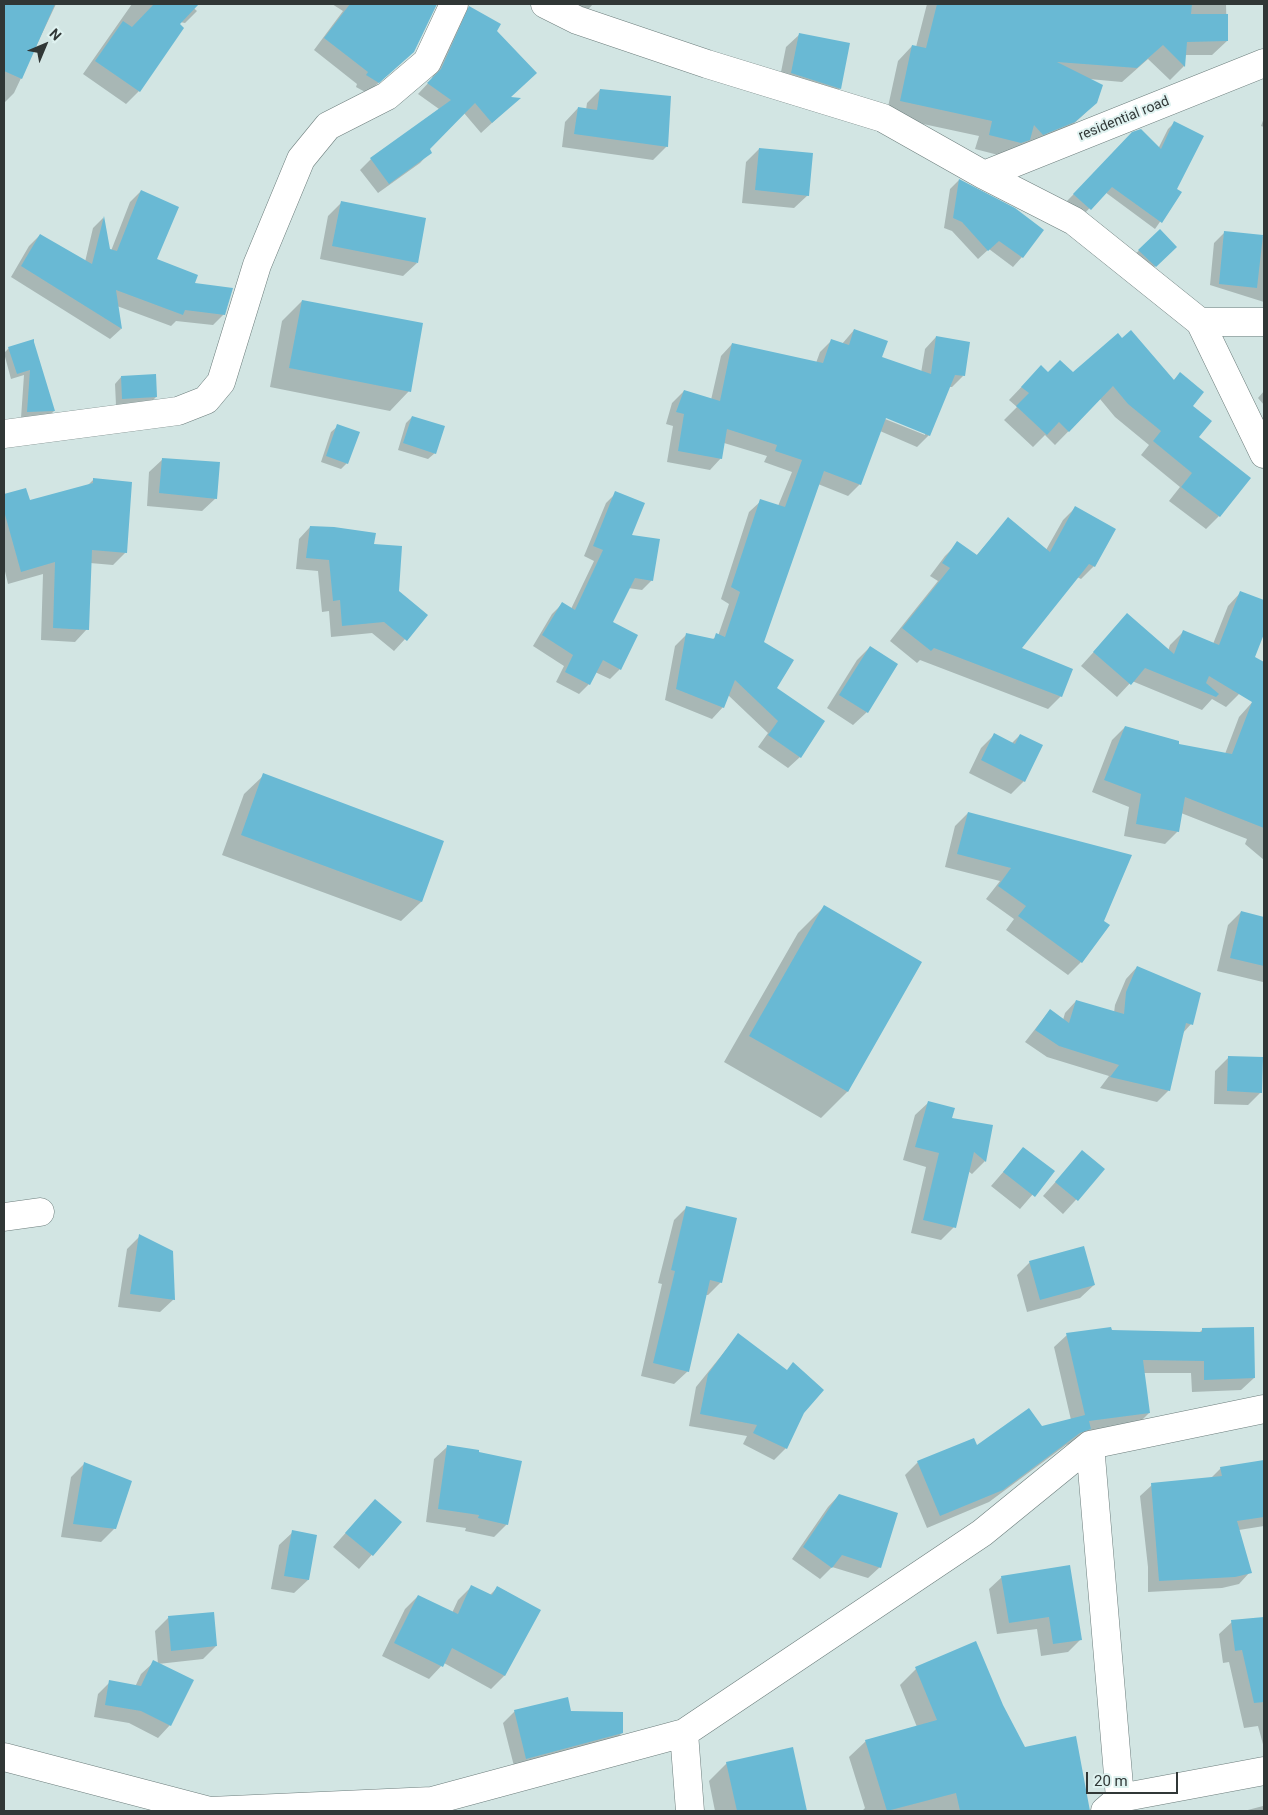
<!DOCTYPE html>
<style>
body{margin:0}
#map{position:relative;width:1268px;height:1815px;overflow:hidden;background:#d2e5e3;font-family:Roboto,sans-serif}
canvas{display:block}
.frame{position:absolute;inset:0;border:5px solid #303736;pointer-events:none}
.north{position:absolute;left:20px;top:20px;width:50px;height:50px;-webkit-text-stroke:4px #dff2f0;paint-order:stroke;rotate:45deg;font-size:14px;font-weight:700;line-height:20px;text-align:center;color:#303736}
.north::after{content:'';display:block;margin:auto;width:18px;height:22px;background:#303736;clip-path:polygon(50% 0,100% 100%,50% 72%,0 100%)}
.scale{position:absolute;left:1086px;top:1772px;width:92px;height:22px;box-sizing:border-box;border:2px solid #303736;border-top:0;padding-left:6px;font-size:15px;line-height:18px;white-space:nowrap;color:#303736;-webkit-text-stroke:4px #dff2f0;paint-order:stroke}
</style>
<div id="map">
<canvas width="1268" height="1815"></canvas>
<div class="frame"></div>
<div class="north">N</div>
<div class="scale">20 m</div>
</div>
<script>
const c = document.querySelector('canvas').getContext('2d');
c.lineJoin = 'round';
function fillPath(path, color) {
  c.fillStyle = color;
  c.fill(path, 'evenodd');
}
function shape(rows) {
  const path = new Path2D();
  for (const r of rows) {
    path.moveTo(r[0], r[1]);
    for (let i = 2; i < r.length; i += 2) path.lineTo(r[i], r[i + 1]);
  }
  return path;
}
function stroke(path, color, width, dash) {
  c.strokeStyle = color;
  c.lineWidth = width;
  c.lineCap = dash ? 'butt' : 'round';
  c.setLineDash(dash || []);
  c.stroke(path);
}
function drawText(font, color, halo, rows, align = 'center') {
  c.font = font + ' Roboto,sans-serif';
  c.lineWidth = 4;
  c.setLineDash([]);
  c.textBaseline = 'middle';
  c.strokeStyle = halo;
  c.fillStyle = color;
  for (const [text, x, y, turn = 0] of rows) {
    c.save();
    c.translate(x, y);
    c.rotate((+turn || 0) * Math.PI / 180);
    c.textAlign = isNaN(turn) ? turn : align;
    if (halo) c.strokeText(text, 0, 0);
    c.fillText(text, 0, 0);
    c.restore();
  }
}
fillPath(shape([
 [18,4,56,4,14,93,4,103,4,17,12,21],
 [130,4,189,4,197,11,185,23,180,22,178,24,182,28,139,91,126,104,83,74,132,4],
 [332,4,434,4,435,5,413,52,367,93,356,87,357,84,314,50,343,11],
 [549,4,593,4,578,21],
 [927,4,958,4,954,37,970,4,1226,4,1227,41,1212,55,1185,55,1184,66,1170,80,1148,59,1122,82,1089,79,1096,102,1081,117,1060,136,1028,148,1024,144,1014,154,1006,157,975,149,979,136,886,116,898,61,912,46,916,47],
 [469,7,495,31,509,98,518,99,481,133,464,113,428,149,430,152,420,163,378,193,360,170,371,159,439,109,418,94,431,80,459,18],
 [800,34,840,88,827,101,778,87,786,47],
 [600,90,667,146,653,160,562,147,565,122,578,108,586,110,587,103],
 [1264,118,1264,127,1261,126],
 [1174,123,1175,189,1180,193,1155,229,1105,192,1083,215,1067,201,1133,134,1158,149,1168,129],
 [759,149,808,195,794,208,742,203,746,162],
 [959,180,1014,209,1022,257,1013,267,989,249,978,259,952,231,944,228,950,189],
 [141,191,156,259,193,284,224,314,213,325,176,321,171,326,117,306,121,329,110,339,11,277,29,246,40,235,85,262,93,228,103,218,109,250,111,251,130,202],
 [342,202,417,263,403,276,320,259,328,216],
 [1160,231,1175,247,1149,272,1132,257],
 [1225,232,1264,237,1264,302,1210,285,1214,243],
 [302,301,409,391,390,411,270,387,282,321],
 [854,330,881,358,921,373,925,349,936,337,963,376,952,387,949,387,929,435,917,447,880,431,860,484,848,496,818,484,762,642,775,688,800,757,788,768,758,747,768,733,728,695,723,707,712,719,665,700,675,646,687,634,711,640,718,636,729,604,721,599,749,512,761,501,778,506,792,472,764,462,767,456,724,443,721,458,710,470,667,462,673,426,666,424,672,403,684,391,711,400,721,356,732,344,816,363,820,352,832,340,842,344],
 [881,414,925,433,925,435,880,417],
 [33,343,54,411,48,417,21,418,24,375,11,379,4,353,9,348],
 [1073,373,1173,381,1180,374,1191,406,1197,438,1219,516,1206,529,1169,501,1180,487,1141,455,1149,445,1115,417,1100,399,1055,445,1045,435,1033,447,1004,420,1017,407,1009,400,1028,380,1048,374],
 [121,377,156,397,150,403,116,405,115,384],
 [1264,391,1264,405,1258,398],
 [412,417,435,453,428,459,398,450,406,423],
 [338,426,347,463,341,469,321,462,331,432],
 [163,459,216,498,202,511,147,506,149,472],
 [94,479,126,552,113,565,90,563,87,629,75,642,41,640,43,574,8,584,4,567,4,495,25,489,29,502,87,486],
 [616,493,630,536,652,580,642,590,628,588,611,623,620,669,610,679,595,672,589,684,579,694,556,682,564,666,533,646,552,614,562,604,571,609,594,561,584,556,606,503],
 [1076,507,1094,566,1081,579,1077,577,1020,649,1061,696,1048,709,920,660,917,663,890,641,938,581,930,576,945,556,958,543,976,556,1008,519,1046,550,1063,520],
 [310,527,373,545,398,591,427,615,394,651,372,633,331,637,329,611,322,612,318,571,296,569,299,539],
 [1241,592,1264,601,1264,631,1239,694,1226,707,1212,699,1202,710,1132,681,1117,697,1081,666,1127,615,1168,651,1170,645,1184,631,1213,644,1228,606],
 [870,647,896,664,867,712,853,725,827,708,857,660],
 [1264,689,1264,860,1245,844,1247,839,1181,813,1178,831,1165,844,1124,836,1129,807,1092,792,1112,740,1125,727,1177,745,1225,754,1239,717],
 [994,735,1012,743,1020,735,1024,781,1011,794,969,773,981,748],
 [264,775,443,842,421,902,401,921,222,855,244,794],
 [968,813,1130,856,1081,962,1068,975,1006,930,1014,919,986,899,1000,881,945,867,955,826],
 [824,907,920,963,847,1092,821,1118,724,1062,798,933],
 [1241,912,1264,918,1263,982,1217,971,1228,925],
 [1137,967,1191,1024,1182,1034,1169,1090,1157,1102,1100,1088,1109,1076,1047,1057,1025,1042,1050,1010,1063,1020,1065,1013,1076,1001,1114,1013,1115,1005,1126,979],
 [1229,1057,1261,1092,1248,1105,1214,1104,1215,1071],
 [929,1102,951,1119,991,1126,985,1161,972,1174,968,1171,954,1227,941,1240,911,1233,926,1167,903,1160,915,1115],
 [1024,1148,1053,1171,1020,1209,991,1186],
 [1082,1152,1103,1170,1063,1214,1043,1196],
 [687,1207,721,1282,708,1295,705,1295,688,1371,674,1384,641,1376,662,1284,658,1283,674,1220],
 [140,1236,174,1299,160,1312,118,1307,127,1249],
 [1030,1262,1094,1285,1080,1298,1027,1312,1017,1275],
 [1203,1329,1254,1378,1241,1390,1192,1392,1191,1373,1144,1373,1149,1413,1136,1426,1087,1431,1077,1441,1066,1445,989,1502,927,1528,905,1475,918,1462,1071,1420,1054,1347,1067,1335,1111,1331,1199,1333],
 [738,1335,803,1412,786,1448,774,1460,743,1444,747,1436,689,1426,696,1387],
 [448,1446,507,1524,494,1537,465,1531,466,1528,426,1522,434,1459],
 [1264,1461,1264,1526,1239,1530,1250,1572,1239,1584,1222,1588,1148,1592,1148,1567,1140,1496,1152,1485,1210,1479,1221,1468],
 [84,1464,115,1528,101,1542,61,1537,71,1477],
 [839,1495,880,1567,868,1578,832,1567,820,1579,792,1559,828,1507],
 [375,1500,401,1522,359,1569,333,1547],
 [293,1532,308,1580,294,1593,271,1589,279,1545],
 [1002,1577,1081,1639,1068,1652,1041,1656,1037,1629,997,1634,989,1589],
 [471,1587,490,1595,498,1587,539,1610,504,1676,491,1689,444,1663,429,1679,382,1656,405,1609,418,1596,452,1613,458,1600],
 [213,1613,216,1646,203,1659,158,1664,155,1631,168,1618],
 [1264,1618,1264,1748,1258,1726,1244,1728,1229,1662,1223,1663,1219,1634,1232,1622],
 [154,1662,170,1725,158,1738,129,1723,94,1717,98,1694,110,1682,135,1687,141,1674],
 [916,1669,1002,1705,1024,1749,1075,1738,1088,1811,862,1811,865,1808,849,1757,866,1741,917,1727,900,1685],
 [515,1711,570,1712,622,1733,610,1744,515,1770,503,1723],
 [792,1749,806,1811,715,1811,709,1781,727,1763],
 [1263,1806,1264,1811,1244,1811]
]), '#0003');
fillPath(shape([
 [4,4,55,4,22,79,4,71],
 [154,4,199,4,180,24,184,28,140,92,95,61,123,21,132,27],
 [350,4,437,4,414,52,379,83,366,75,368,72,324,38],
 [937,4,1192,4,1191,14,1228,14,1228,41,1187,42,1185,67,1163,45,1137,68,1057,62,1103,85,1097,103,1075,122,1043,135,1034,125,1030,140,1021,143,989,135,992,121,900,101,912,45,926,48],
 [469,6,501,24,497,31,537,73,511,97,521,98,492,123,475,103,430,149,432,153,389,184,370,158,451,100,427,83,441,69],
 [799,33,850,43,841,89,791,73],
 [600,89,671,96,668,147,574,134,578,107,597,110],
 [1174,121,1204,136,1177,189,1182,192,1162,223,1112,187,1091,210,1073,194,1132,132,1141,129,1161,149],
 [759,148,813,153,809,196,755,190],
 [959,179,1015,208,1044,230,1023,258,999,241,988,251,962,222,953,218],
 [141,190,179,207,157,259,198,275,195,283,233,288,225,315,185,310,183,315,116,290,122,329,21,266,40,234,92,264,104,216,110,249,117,251],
 [341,201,426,218,418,263,332,246],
 [1160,229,1177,247,1156,267,1138,250],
 [1224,231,1263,235,1257,288,1219,284],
 [302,300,423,323,411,392,289,368],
 [854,329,888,341,882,357,931,374,936,336,970,342,965,376,955,375,930,436,886,418,861,485,824,471,764,642,794,660,777,688,825,721,801,758,768,735,778,721,735,680,724,708,676,689,686,633,714,639,716,633,725,637,740,592,731,587,760,499,785,507,802,460,775,451,777,445,727,429,722,459,678,451,684,414,676,412,684,390,720,401,732,343,823,363,831,339,849,345],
 [1131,330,1174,380,1180,372,1204,392,1193,406,1212,421,1199,437,1251,478,1220,517,1181,487,1192,473,1153,441,1161,431,1128,404,1113,386,1069,432,1059,422,1047,435,1016,406,1029,393,1021,387,1041,365,1048,372,1060,360,1073,372,1118,333,1122,338],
 [34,339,34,342,55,411,27,412,30,370,17,374,8,347],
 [156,374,157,397,122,399,121,376],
 [412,416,445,426,436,454,403,443],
 [337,424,360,432,348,464,326,456],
 [162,458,220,462,217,499,159,493],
 [93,478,132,482,127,553,92,550,89,630,53,628,55,562,21,572,4,511,4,494,26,488,30,500,93,483],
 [615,491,645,503,632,535,660,539,653,581,635,578,613,622,638,635,621,670,603,660,590,685,565,672,573,655,542,635,562,602,575,610,603,550,593,546],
 [1075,506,1116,529,1095,567,1089,564,1022,648,1073,669,1062,697,934,648,931,651,902,628,950,568,942,563,957,541,977,555,1008,517,1050,552],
 [310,526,334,527,376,533,374,544,402,546,399,591,428,615,407,641,384,622,342,626,340,600,333,601,329,560,306,558],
 [1240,591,1264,600,1264,634,1255,657,1264,662,1264,828,1185,797,1179,832,1136,824,1141,794,1104,780,1125,726,1179,741,1179,744,1232,754,1252,702,1209,676,1206,683,1219,694,1216,697,1145,668,1131,685,1093,652,1127,613,1174,654,1183,630,1219,645],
 [870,646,898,664,868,713,839,695],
 [994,733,1015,744,1020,734,1043,745,1025,782,981,760],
 [263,773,444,841,422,902,241,835],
 [968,812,1132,855,1104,921,1110,925,1082,963,1018,916,1026,906,998,886,1011,868,957,854],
 [824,905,922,962,848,1092,749,1036],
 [1241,911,1264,917,1264,966,1230,958],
 [1137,966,1201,993,1193,1025,1186,1023,1170,1091,1110,1077,1119,1065,1059,1046,1035,1030,1050,1009,1069,1023,1076,1000,1124,1014,1126,992],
 [1228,1056,1263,1057,1262,1093,1227,1091],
 [928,1101,955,1108,952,1118,993,1125,986,1162,974,1152,956,1228,923,1220,939,1153,915,1147],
 [1023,1147,1055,1171,1035,1197,1003,1172],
 [1082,1150,1105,1169,1078,1201,1055,1182],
 [686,1206,737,1218,722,1283,710,1280,689,1372,653,1363,675,1271,671,1270],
 [139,1234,173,1251,175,1300,130,1294],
 [1084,1246,1095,1285,1040,1300,1029,1261],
 [1111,1327,1112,1330,1202,1332,1202,1328,1254,1327,1255,1378,1204,1380,1204,1361,1143,1360,1150,1413,1089,1421,1091,1429,1080,1433,1003,1490,940,1516,917,1461,974,1438,977,1445,1029,1408,1042,1426,1085,1415,1066,1333],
 [738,1333,787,1370,793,1362,824,1390,804,1413,787,1449,753,1433,757,1425,700,1414,708,1374],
 [447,1445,479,1450,479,1452,522,1461,508,1525,478,1518,479,1515,438,1509],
 [1264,1460,1264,1517,1237,1521,1252,1573,1235,1577,1159,1581,1151,1483,1222,1476,1220,1467],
 [84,1462,132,1481,116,1529,73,1524],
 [839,1494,898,1513,881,1568,842,1555,832,1568,803,1547],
 [375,1499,402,1522,373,1556,345,1533],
 [292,1530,317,1535,309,1580,284,1576],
 [1070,1565,1082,1640,1053,1644,1049,1617,1009,1623,1001,1576],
 [471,1585,492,1595,497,1586,541,1610,505,1676,452,1648,443,1667,394,1643,418,1595,458,1614],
 [214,1612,217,1646,171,1651,168,1616],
 [1264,1617,1264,1702,1254,1703,1242,1650,1235,1651,1231,1620],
 [976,1641,1003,1705,1025,1747,1076,1736,1090,1811,960,1811,956,1793,887,1811,865,1740,937,1720,915,1667],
 [153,1660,194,1680,171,1726,141,1711,105,1705,109,1680,141,1686],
 [568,1697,571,1711,623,1712,623,1733,526,1759,514,1710],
 [793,1747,807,1811,737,1811,726,1762]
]), '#69b9d4');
const minor = shape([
 [545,4,577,20,707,64,883,118,984,175,1074,221,1200,322,1264,454],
 [984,175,1264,63],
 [1200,322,1264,322],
 [4,434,178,411,206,400,221,382,257,265,301,159,328,126,387,96,427,62,454,4],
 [4,1217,40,1212],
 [1090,1445,1120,1798],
 [684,1733,690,1811],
 [4,1757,210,1811,432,1801,684,1733,982,1533,1090,1445,1264,1409],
 [1105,1811,1120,1798,1264,1771]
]);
stroke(minor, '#6c7d7c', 29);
stroke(minor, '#fff', 28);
drawText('14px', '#303736', '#dff2f0', [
 ["residential road",1124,119,-22]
]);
</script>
